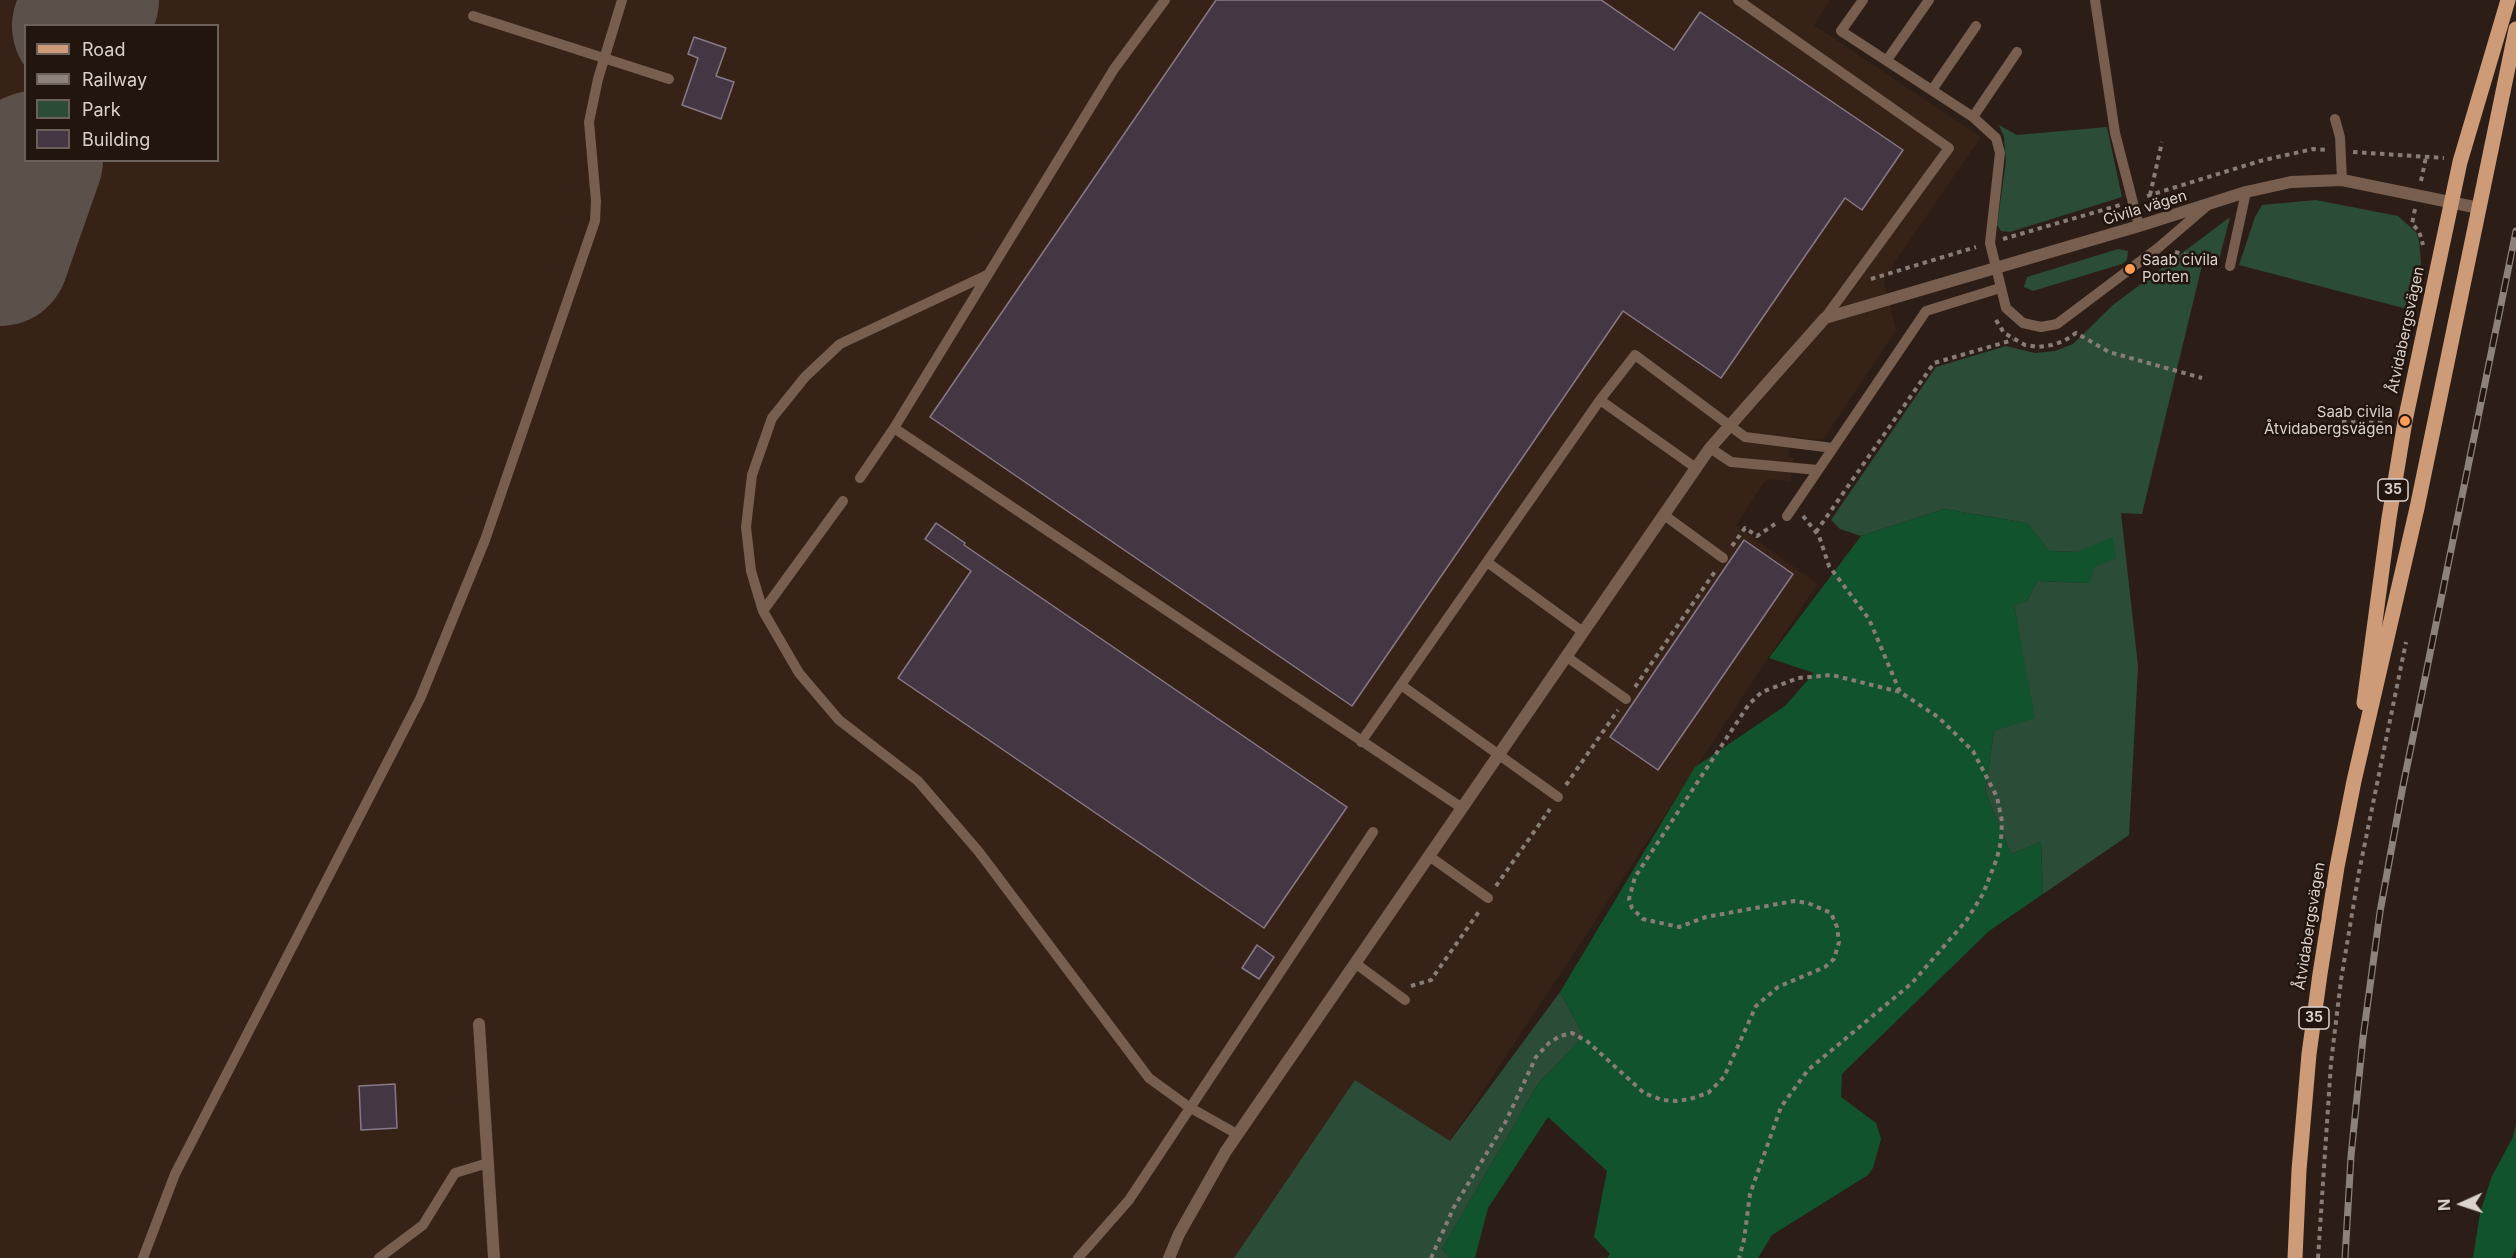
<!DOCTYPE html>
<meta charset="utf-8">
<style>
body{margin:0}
#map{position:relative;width:2516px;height:1258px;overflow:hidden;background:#2c1e17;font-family:Inter,sans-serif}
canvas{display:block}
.legend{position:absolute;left:24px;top:24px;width:195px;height:138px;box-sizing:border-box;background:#22150e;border:2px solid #6c615a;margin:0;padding:8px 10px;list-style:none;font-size:18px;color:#dcd2cd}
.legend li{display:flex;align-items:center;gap:12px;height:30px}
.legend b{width:30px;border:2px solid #6c615a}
.north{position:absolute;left:2432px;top:1174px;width:60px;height:60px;-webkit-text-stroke:4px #22150e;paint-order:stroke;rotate:267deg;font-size:16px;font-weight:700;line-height:24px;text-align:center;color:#dcd2cd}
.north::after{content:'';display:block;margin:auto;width:21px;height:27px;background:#dcd2cd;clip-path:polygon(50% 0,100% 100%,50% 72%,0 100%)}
</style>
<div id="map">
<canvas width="2516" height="1258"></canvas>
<ul class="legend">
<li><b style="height:8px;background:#cd9b78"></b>Road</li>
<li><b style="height:8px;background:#8d817c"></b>Railway</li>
<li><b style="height:16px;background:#2b4c36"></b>Park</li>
<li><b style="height:16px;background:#443743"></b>Building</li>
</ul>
<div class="north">N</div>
</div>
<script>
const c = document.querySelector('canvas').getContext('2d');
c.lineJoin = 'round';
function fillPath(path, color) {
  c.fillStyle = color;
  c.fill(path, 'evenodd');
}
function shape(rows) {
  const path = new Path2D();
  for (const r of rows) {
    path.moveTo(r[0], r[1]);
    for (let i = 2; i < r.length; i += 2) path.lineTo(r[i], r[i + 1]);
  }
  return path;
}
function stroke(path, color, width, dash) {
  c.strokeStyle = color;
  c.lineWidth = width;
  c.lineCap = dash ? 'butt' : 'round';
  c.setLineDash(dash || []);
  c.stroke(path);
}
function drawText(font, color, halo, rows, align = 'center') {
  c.font = font + ' Inter,sans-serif';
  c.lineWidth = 5;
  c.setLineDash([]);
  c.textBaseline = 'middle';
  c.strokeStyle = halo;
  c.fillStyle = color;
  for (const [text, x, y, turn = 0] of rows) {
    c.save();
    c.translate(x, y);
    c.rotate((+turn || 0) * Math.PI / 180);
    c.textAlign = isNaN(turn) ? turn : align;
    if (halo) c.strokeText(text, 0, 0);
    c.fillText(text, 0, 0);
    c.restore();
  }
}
fillPath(shape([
 [0,0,1830,0,1814,25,1981,137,1885,276,1884,282,1896,330,1823,440,1792,436,1788,457,1794,458,1790,482,1771,479,1764,482,1736,525,1817,584,1450,1141,1355,1081,1234,1258,0,1258],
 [26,26,218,26,218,160,26,160]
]), '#362217');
fillPath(shape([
 [1999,125,2017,135,2107,127,2122,197,2010,232,2001,231,1997,225,2006,161,2004,137],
 [2316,200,2398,216,2416,232,2419,241,2421,262,2419,278,2407,309,2239,265,2255,217,2262,205],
 [2230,217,2219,260,2204,257,2142,514,2121,513,2138,666,2129,835,2043,894,2041,842,2011,854,1985,791,1994,731,2023,658,2014,604,2027,601,2037,581,2090,583,2076,552,2049,551,2027,523,1944,509,1861,536,1840,529,1831,520,1936,367,2006,346,2035,353,2055,351,2073,344,2113,305],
 [2118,249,2128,251,2127,260,2122,264,2033,291,2024,287,2027,277],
 [1560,992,1584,1036,1538,1084,1442,1249,1450,1258,1234,1258,1355,1080,1450,1141]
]), '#2b4c36');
fillPath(shape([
 [1944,509,2027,523,2049,551,2076,552,2113,537,2116,558,2094,567,2090,583,2037,581,2027,601,2014,605,2035,718,1994,731,1985,791,2011,854,2041,842,2043,894,1989,931,1842,1074,1841,1097,1876,1123,1881,1139,1873,1168,1868,1175,1772,1235,1758,1258,1607,1258,1610,1254,1594,1237,1607,1171,1548,1117,1488,1208,1475,1258,1450,1258,1442,1249,1538,1084,1584,1036,1560,992,1695,767,1785,706,1814,673,1769,658,1861,536],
 [2516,1123,2516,1248,2512,1258,2473,1258,2480,1213,2492,1176,2513,1137]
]), '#11532d');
stroke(shape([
 [81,26,90,0],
 [0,257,34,160]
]), '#5c504a', 138);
const building = shape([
 [1216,0,1601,0,1674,50,1700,12,1903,150,1862,210,1845,198,1721,378,1623,311,1352,706,930,417,1216,0],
 [694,37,726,48,716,76,734,82,721,119,682,105,698,58,688,54,694,37],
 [936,523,965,543,964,545,1347,807,1264,928,898,678,971,571,925,539,936,523],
 [1744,540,1793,574,1658,770,1610,737,1744,540],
 [1257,945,1274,957,1259,979,1242,968,1257,945],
 [395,1084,397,1128,361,1130,359,1086,395,1084]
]);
fillPath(building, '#443743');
stroke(building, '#887986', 1.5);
stroke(shape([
 [2353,152,2444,158],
 [2421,181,2426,157],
 [2150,195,2162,142],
 [2147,196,2260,161,2313,149,2328,150],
 [2415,209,2412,224,2419,231,2423,245],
 [2003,239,2120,205],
 [2175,252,2218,263],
 [1871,279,1976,247],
 [1996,320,2004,333,2025,345,2038,347,2052,345,2064,341,2076,333,2109,352,2202,378],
 [2401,341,2408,316],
 [2342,422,2384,423],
 [1803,516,1819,536,1829,566,1869,619,1900,692],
 [1816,532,1934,363,2013,340],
 [1732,546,1745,528,1757,536,1775,524],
 [1635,687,1716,570],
 [1566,785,1618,710],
 [1496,886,1550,809],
 [1411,986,1431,980,1480,910],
 [1431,1258,1454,1207,1505,1123,1536,1057,1549,1043,1560,1036,1572,1033,1588,1042,1644,1093,1662,1100,1677,1101,1690,1099,1708,1093,1724,1077,1756,1006,1778,987,1825,967,1834,959,1839,942,1837,927,1831,913,1808,903,1794,901,1706,917,1679,927,1643,919,1632,908,1629,899,1635,877,1749,704,1762,692,1798,678,1832,675,1900,692,1938,717,1973,751,1997,797,2002,821,2001,841,1997,858,1983,894,1966,921,1912,983,1808,1070,1781,1107,1750,1194,1744,1240,1739,1258],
 [2318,1258,2331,1063,2341,980,2359,872,2406,642]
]), '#887c77', 4, [4.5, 4.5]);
stroke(shape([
 [1165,0,1114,69,894,428,1462,808],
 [1738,0,1949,148,1825,318],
 [1863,0,1841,31,1973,117,1996,138,2000,153,1990,243,2006,308,2023,323,2041,327,2057,324,2158,248,2208,205],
 [2095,0,2115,133,2139,226],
 [473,16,669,79],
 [1887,60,1929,0],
 [1932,90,1976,26],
 [1973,117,2017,52],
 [2335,119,2340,137,2342,180],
 [2230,266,2246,192],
 [987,275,840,344,805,377,772,418,752,475,746,527,751,571,763,611,799,673,839,720,918,781,979,852,1149,1078,1189,1107,1237,1134],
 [1600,400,1635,355,1745,437,1833,448],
 [1710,448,1731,462,1818,470],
 [860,478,894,428],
 [1664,515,1723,558],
 [1787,516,1926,311,2000,288],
 [1487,562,1583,632],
 [763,611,843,501],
 [1567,657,1626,699],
 [1401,685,1558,797],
 [1361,742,1600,400,1696,468],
 [1429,856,1488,898],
 [1355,963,1405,1000],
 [143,1258,175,1174,420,699,485,540,595,221,596,201,589,122,598,79,622,0],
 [379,1258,423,1225,455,1173,488,1163],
 [1078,1258,1129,1200,1373,832]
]), '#775e4e', 10);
stroke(shape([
 [479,1024,494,1258],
 [1169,1258,1179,1234,1226,1151,1696,468,1710,448,1825,318,2139,226,2246,192,2291,182,2342,180,2479,208]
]), '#775e4e', 12);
stroke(shape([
 [2364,703,2389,518,2405,421,2460,162,2508,0],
 [2295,1258,2299,1170,2309,1054,2320,974,2337,867,2354,781,2417,508,2516,29]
]), '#cd9b78', 15);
const rail = shape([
 [2345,1258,2351,1156,2363,1038,2380,912,2402,791,2516,231]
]);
stroke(rail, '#8d817c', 7);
stroke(rail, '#22150e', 4.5, [14]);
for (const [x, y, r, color] of [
 [2130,269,6,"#fd9c56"],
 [2405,421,6,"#fd9c56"]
]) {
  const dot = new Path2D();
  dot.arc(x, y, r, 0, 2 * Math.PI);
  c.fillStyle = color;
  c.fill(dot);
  stroke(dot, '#22150e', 2);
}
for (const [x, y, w] of [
 [2393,490,30],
 [2314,1018,30]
]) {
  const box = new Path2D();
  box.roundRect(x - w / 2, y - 11, w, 22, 4.5);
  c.fillStyle = '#22150e';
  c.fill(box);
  stroke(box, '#dcd2cd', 1.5);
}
drawText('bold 14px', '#dcd2cd', null, [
 ["35",2393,490],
 ["35",2314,1018]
]);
drawText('15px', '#dcd2cd', '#22150e', [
 ["Civila vägen",2145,208,-17],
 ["Åtvidabergsvägen",2406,330,-78],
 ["Åtvidabergsvägen",2310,926,-81]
]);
drawText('15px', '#dcd2cd', '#22150e', [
 ["Saab civila",2142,260],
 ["Porten",2142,277],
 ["Saab civila",2393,412,"right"],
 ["Åtvidabergsvägen",2393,429,"right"]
], 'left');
</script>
